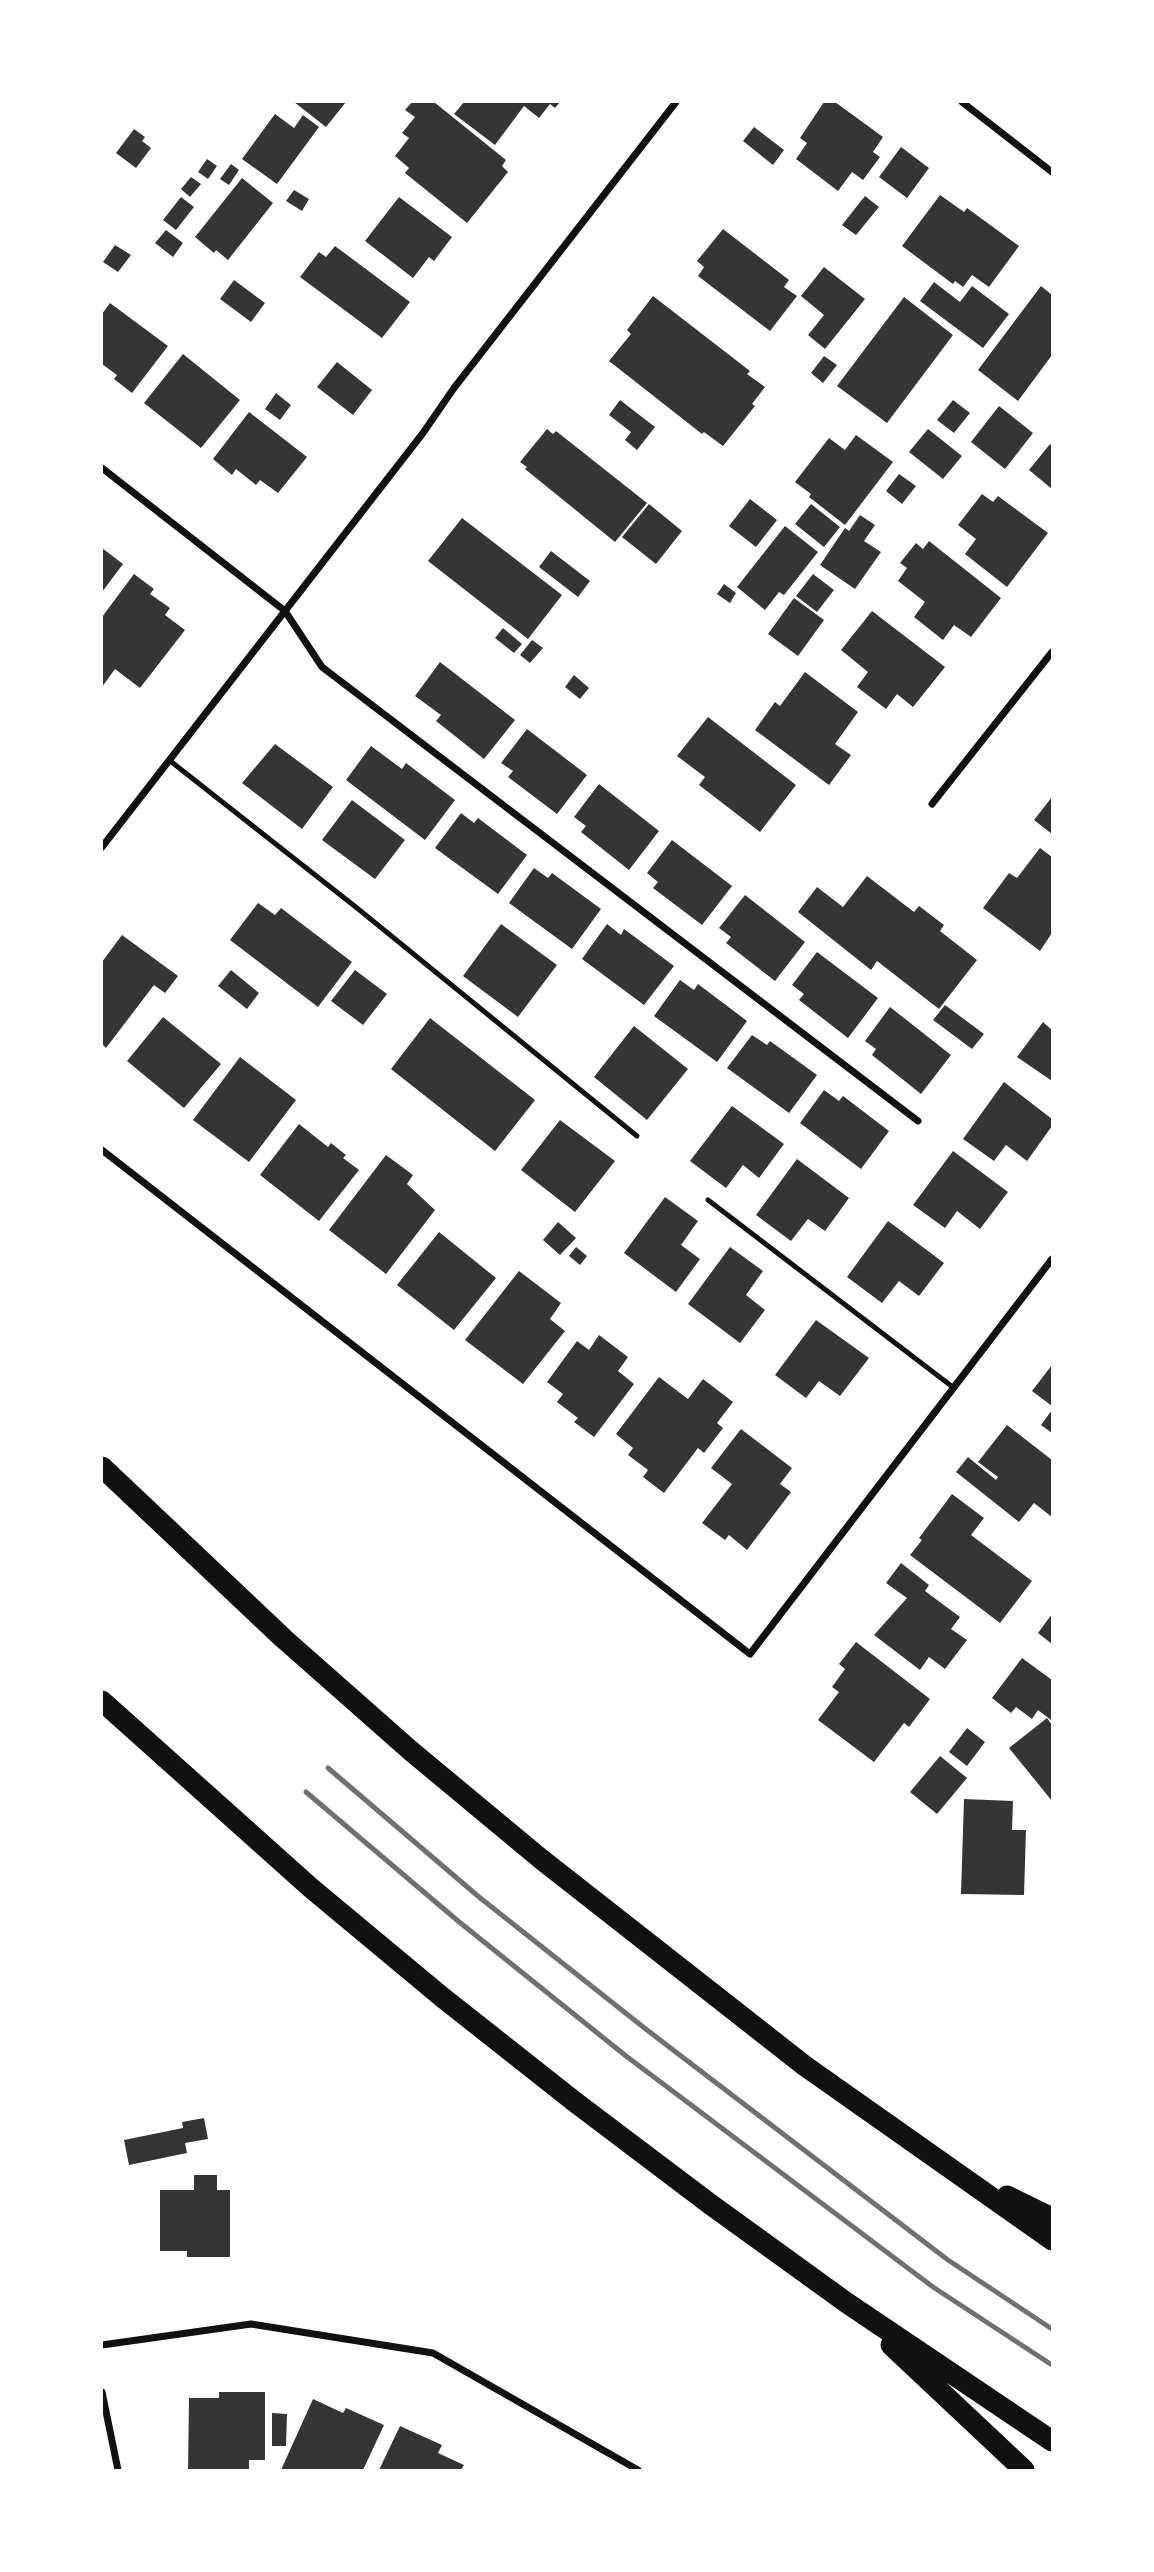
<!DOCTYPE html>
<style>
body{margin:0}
#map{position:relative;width:1154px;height:2572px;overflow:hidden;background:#fff;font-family:"Noto Serif",serif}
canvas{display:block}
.frame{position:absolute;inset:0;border:103px solid #fff;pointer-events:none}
</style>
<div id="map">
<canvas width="1154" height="2572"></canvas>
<div class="frame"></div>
</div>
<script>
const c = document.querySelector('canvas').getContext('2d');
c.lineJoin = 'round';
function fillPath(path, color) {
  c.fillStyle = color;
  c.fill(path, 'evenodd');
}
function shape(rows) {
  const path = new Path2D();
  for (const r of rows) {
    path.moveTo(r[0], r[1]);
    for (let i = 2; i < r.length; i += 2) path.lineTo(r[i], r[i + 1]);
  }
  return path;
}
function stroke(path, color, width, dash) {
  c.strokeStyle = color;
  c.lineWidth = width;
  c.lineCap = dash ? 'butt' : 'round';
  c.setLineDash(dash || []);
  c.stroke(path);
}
fillPath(shape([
 [294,102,346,102,326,127],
 [412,102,434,102,506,160,502,166,508,172,467,223,405,173,409,168,395,156,409,138,402,133,415,117,405,110],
 [464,102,560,102,555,108,550,104,539,118,524,106,495,145,454,114],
 [824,102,835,102,883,137,873,152,880,157,863,180,852,172,838,191,796,159,807,143,800,138],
 [275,114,294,128,303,115,319,127,277,184,242,159],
 [754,127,784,150,773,165,743,141],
 [134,129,145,137,142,141,151,148,136,168,116,153],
 [901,147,929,168,907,198,879,177],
 [207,159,217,166,208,179,198,172],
 [231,164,239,170,229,185,220,179],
 [191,177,201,184,190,197,181,189],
 [242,178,273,203,228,260,216,250,214,253,195,237],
 [294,190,309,199,302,211,286,201],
 [940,195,964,212,967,208,1019,246,989,287,972,275,963,287,955,281,953,284,902,246],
 [865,196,879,207,856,235,842,225],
 [181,197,194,207,176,230,163,220],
 [399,197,452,237,434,261,429,257,413,278,365,241],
 [723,229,789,280,784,287,797,296,770,331,698,276,704,267,697,261],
 [166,230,183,243,173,257,155,243],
 [115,245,131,255,118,272,103,262],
 [335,246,410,302,382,338,300,277,319,252,326,257],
 [824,267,865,299,825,349,808,335,824,315,801,296],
 [234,280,265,303,251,322,220,299],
 [934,282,960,302,972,286,1009,314,983,348,920,301],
 [1041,286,1052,295,1052,355,1018,401,978,370],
 [653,296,750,371,747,374,765,387,752,404,755,406,723,446,704,432,702,434,609,361,631,334,627,330],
 [904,297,953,335,887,423,837,386],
 [110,303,168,346,132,393,114,379,117,375,102,364,102,314],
 [183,354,240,400,201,448,144,403],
 [824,356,837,365,823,383,811,373],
 [337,362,372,390,353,415,317,387],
 [276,393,291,405,280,420,265,409],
 [620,400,655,427,637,450,625,440,631,432,609,415],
 [953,400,970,413,954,433,937,420],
 [999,406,1033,433,1005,469,971,442],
 [249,412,307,457,278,493,260,480,256,485,236,469,232,475,213,459],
 [547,429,553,434,556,431,647,503,615,542,525,469,527,467,520,462],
 [928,429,962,456,943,479,909,452],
 [856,435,893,462,845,525,809,497,811,494,795,482,829,438,845,450],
 [1050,444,1052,446,1052,489,1029,470],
 [899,474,916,486,902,504,886,491],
 [982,494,993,502,998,496,1048,533,1007,587,965,554,976,539,958,525],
 [750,499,777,520,756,547,729,526],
 [649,504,682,531,656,564,622,537],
 [811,504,840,527,824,547,795,524],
 [860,515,875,525,864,541,881,552,855,589,820,565,845,528,849,531],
 [462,518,562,595,528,639,428,561],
 [785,526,818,552,784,595,779,592,765,610,737,587],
 [929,541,1001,598,971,637,954,625,943,640,914,617,925,602,898,581,907,568,900,563,916,543,923,549],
 [102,548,123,564,102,592],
 [551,551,590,581,578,597,539,567],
 [134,574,154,589,150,594,170,608,165,615,185,630,140,688,115,669,102,687,102,617],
 [813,574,834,590,817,612,796,596],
 [724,584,736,593,730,603,717,594],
 [794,598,824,620,798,656,768,634],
 [872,611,945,667,913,707,897,694,886,709,857,687,868,672,841,650],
 [503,628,522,644,514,653,495,638],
 [532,640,543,648,530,663,520,655],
 [440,662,515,720,484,759,436,721,441,715,415,696],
 [805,672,858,712,835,744,851,755,829,785,755,730,775,702,780,706],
 [574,675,589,688,580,699,565,687],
 [708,717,796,785,760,832,699,785,705,777,677,756],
 [527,729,587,775,557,814,508,777,513,771,501,763],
 [275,744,333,787,302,829,242,783],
 [371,746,402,769,406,763,455,800,425,840,346,780],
 [599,784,659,831,629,870,581,832,586,826,574,817],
 [1052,797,1052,834,1034,820],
 [352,800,405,840,375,879,322,840],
 [461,813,474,823,478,818,527,855,498,894,435,848],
 [672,840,732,886,702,925,653,888,658,882,647,873],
 [1040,848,1052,857,1052,933,1040,951,983,908,1009,873,1017,878],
 [534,868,548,878,552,873,601,909,572,949,509,903],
 [867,876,914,912,919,906,944,925,940,931,977,960,939,1009,877,961,871,970,798,912,817,887,843,907],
 [745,895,805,942,775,981,726,943,731,937,719,928],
 [258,903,275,915,281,908,352,962,318,1007,230,940],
 [501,924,557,965,518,1017,463,976],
 [607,924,621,935,624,929,674,966,644,1005,582,959],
 [122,935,178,976,165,993,154,985,106,1048,102,1044,102,962],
 [817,952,878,998,848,1038,799,1000,804,994,792,985],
 [231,970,259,993,247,1009,218,986],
 [355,970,387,994,363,1025,331,1001],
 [680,980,694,990,698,984,747,1021,717,1062,654,1016],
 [945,1005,984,1034,972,1049,933,1020],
 [890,1007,951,1055,921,1094,872,1055,876,1049,865,1041],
 [163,1017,221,1064,184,1108,127,1061],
 [430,1018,535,1100,495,1151,391,1069],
 [1043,1022,1052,1030,1052,1081,1017,1057],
 [634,1026,688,1069,647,1120,594,1077],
 [752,1035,767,1045,770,1041,817,1075,789,1113,727,1068],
 [240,1057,296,1100,249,1162,193,1120],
 [1004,1082,1052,1119,1052,1126,1027,1161,1006,1145,994,1161,963,1139],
 [824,1090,839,1101,843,1096,889,1131,861,1169,800,1123],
 [732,1106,784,1144,759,1178,743,1165,726,1188,690,1161],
 [560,1120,615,1161,575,1212,521,1170],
 [299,1124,328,1147,331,1143,346,1155,343,1158,359,1170,319,1221,260,1175],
 [953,1151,1008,1192,980,1229,957,1211,945,1228,913,1205],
 [386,1155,413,1175,407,1184,435,1210,386,1274,329,1230],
 [797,1159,849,1198,825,1231,808,1219,791,1241,756,1215],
 [665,1197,698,1221,681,1245,700,1259,676,1292,624,1253],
 [888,1221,944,1263,919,1296,899,1281,882,1303,847,1277],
 [558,1222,576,1238,560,1255,543,1240],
 [439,1232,496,1278,454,1330,397,1285],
 [576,1247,587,1256,580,1265,569,1256],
 [730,1247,763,1271,746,1295,765,1310,740,1343,688,1304],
 [519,1271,561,1303,550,1319,565,1331,523,1384,465,1340],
 [816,1320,869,1358,840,1396,819,1381,806,1398,775,1375],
 [599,1335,628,1357,618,1371,634,1384,594,1437,574,1422,578,1418,557,1402,563,1394,547,1382,577,1341,589,1350],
 [1052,1365,1052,1406,1032,1391],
 [659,1377,688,1399,703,1379,733,1402,717,1423,723,1428,704,1453,698,1448,664,1493,643,1477,648,1470,628,1455,633,1448,616,1434],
 [1052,1410,1052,1433,1041,1425],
 [1007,1425,1052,1460,1052,1517,1034,1503,1019,1522,956,1472,968,1457,996,1480,998,1477,978,1462],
 [741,1429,792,1468,780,1484,791,1492,747,1550,729,1535,725,1540,702,1523,732,1484,711,1468],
 [952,1494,984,1518,971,1535,1032,1581,1000,1623,910,1555,922,1540,919,1538],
 [901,1563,929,1585,925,1591,960,1617,951,1629,967,1640,945,1669,929,1657,920,1670,874,1635,907,1598,886,1583],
 [1052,1614,1052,1644,1038,1633],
 [856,1642,930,1699,909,1727,904,1723,874,1762,818,1720,839,1692,832,1687,845,1669,839,1664],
 [1022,1658,1052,1680,1051,1720,1038,1710,1032,1719,1016,1707,1011,1713,992,1698],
 [1047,1718,1052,1725,1052,1801,1009,1748],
 [967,1728,985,1742,967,1766,949,1752],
 [940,1756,967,1778,937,1814,910,1792],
 [964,1799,1013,1801,1012,1830,1026,1830,1024,1895,961,1894],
 [204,2118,208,2139,185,2143,187,2153,129,2165,124,2140,183,2128,182,2122],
 [194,2175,217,2175,217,2190,230,2190,230,2257,187,2257,187,2251,160,2251,160,2190,194,2190],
 [219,2392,265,2392,265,2460,249,2460,249,2470,188,2470,189,2398,219,2398],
 [313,2399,343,2413,346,2408,384,2425,363,2470,281,2470],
 [272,2413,287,2414,286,2446,272,2446],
 [400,2426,442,2445,438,2453,464,2465,461,2470,379,2470]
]), '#353535');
stroke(shape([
 [169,760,357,908,637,1136],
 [708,1200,954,1388]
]), '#111', 5);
stroke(shape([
 [962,102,1052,172],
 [102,468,285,611,322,667,918,1121],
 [932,804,1052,652],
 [102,847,423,433,454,388,676,102],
 [102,1150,750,1654,1052,1259],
 [102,2345,251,2324,433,2353,638,2470],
 [102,2392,118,2470]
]), '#111', 7);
stroke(shape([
 [102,1467,283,1638,411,1751,541,1859,805,2066,1052,2240],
 [102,1701,311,1888,442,1997,575,2102,710,2204,847,2303,1052,2441],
 [1007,2196,1052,2218],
 [891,2345,1024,2470]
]), '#111', 21);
stroke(shape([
 [328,1768,479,1897,647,2030,948,2260,1052,2329],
 [306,1792,458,1921,626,2056,933,2287,1052,2365]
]), '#707070', 5);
</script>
